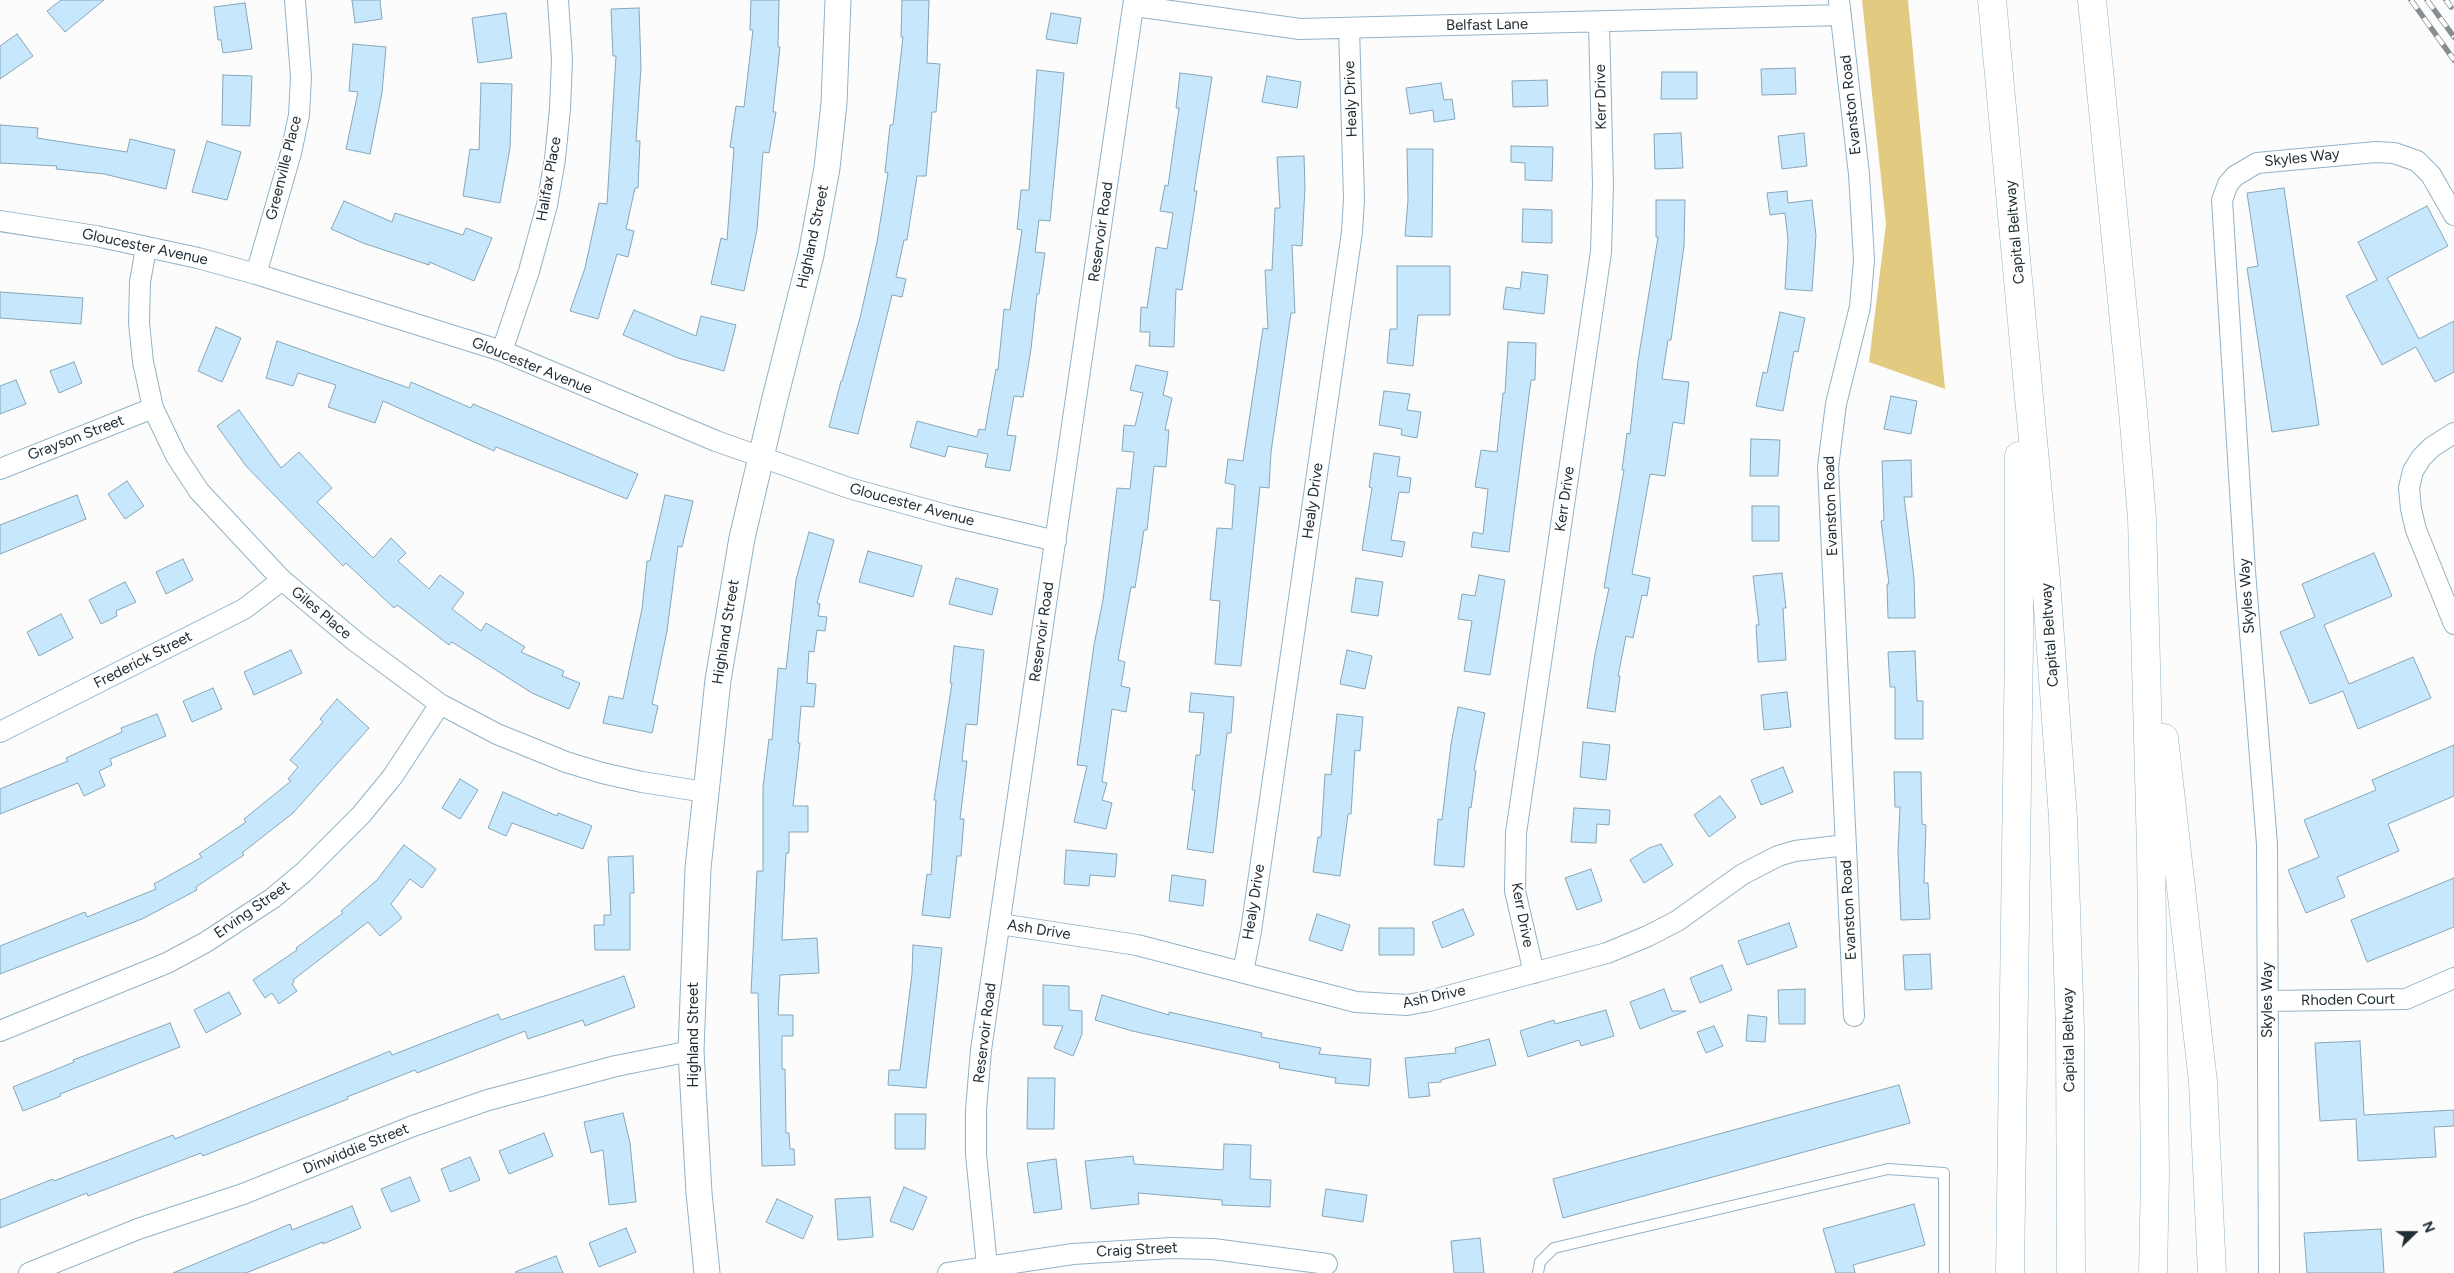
<!DOCTYPE html>
<style>
body{margin:0}
#map{position:relative;width:2454px;height:1273px;overflow:hidden;background:#fcfcfc;font-family:Figtree,sans-serif}
canvas{display:block}
.north{position:absolute;left:2389px;top:1208px;width:50px;height:50px;-webkit-text-stroke:4px #fff;paint-order:stroke;rotate:68deg;font-size:14px;font-weight:700;line-height:20px;text-align:center;color:#202d34}
.north::after{content:'';display:block;margin:auto;width:18px;height:22px;background:#202d34;clip-path:polygon(50% 0,100% 100%,50% 72%,0 100%)}
</style>
<div id="map">
<canvas width="2454" height="1273"></canvas>
<div class="north">N</div>
</div>
<script>
const c = document.querySelector('canvas').getContext('2d');
c.lineJoin = 'round';
function fillPath(path, color) {
  c.fillStyle = color;
  c.fill(path, 'evenodd');
}
function shape(rows) {
  const path = new Path2D();
  for (const r of rows) {
    path.moveTo(r[0], r[1]);
    for (let i = 2; i < r.length; i += 2) path.lineTo(r[i], r[i + 1]);
  }
  return path;
}
function stroke(path, color, width, dash) {
  c.strokeStyle = color;
  c.lineWidth = width;
  c.lineCap = dash ? 'butt' : 'round';
  c.setLineDash(dash || []);
  c.stroke(path);
}
function drawText(font, color, halo, rows, align = 'center') {
  c.font = font + ' Figtree,sans-serif';
  c.lineWidth = 4;
  c.setLineDash([]);
  c.textBaseline = 'middle';
  c.strokeStyle = halo;
  c.fillStyle = color;
  for (const [text, x, y, turn = 0] of rows) {
    c.save();
    c.translate(x, y);
    c.rotate((+turn || 0) * Math.PI / 180);
    c.textAlign = isNaN(turn) ? turn : align;
    if (halo) c.strokeText(text, 0, 0);
    c.fillText(text, 0, 0);
    c.restore();
  }
}
fillPath(shape([
 [1862,0,1908,0,1945,389,1869,362,1886,224]
]), '#e2ca80');
const building = shape([
 [61,0,104,0,65,32,47,11,61,0],
 [352,0,380,0,382,19,355,23,352,0],
 [751,0,779,0,778,47,780,47,773,112,776,112,769,153,763,152,757,230,744,291,711,284,721,238,727,240,734,148,730,147,736,106,744,107,753,30,750,30,751,0],
 [902,0,929,0,927,63,940,64,936,112,932,112,926,176,917,176,907,240,904,240,896,277,906,279,902,297,892,295,858,434,829,427,841,381,842,381,860,318,877,242,888,173,885,172,890,125,893,125,903,37,901,37,902,0],
 [245,3,252,49,223,53,221,40,218,40,214,7,245,3],
 [639,8,641,67,636,141,640,141,638,188,635,188,626,229,634,231,628,257,617,254,598,319,570,311,585,268,599,203,607,204,616,56,613,56,611,9,639,8],
 [506,13,512,58,478,63,472,18,506,13],
 [1051,13,1081,18,1077,44,1046,39,1051,13],
 [17,34,33,56,0,79,0,46,17,34],
 [353,44,386,47,382,93,370,154,346,149,358,92,349,91,353,44],
 [1795,68,1796,94,1762,95,1761,69,1795,68],
 [1037,70,1064,73,1050,221,1039,220,1035,252,1045,253,1039,294,1037,294,1031,349,1023,397,1014,396,1007,435,1016,436,1010,471,985,467,988,454,948,446,945,457,910,447,917,421,977,437,979,429,985,430,996,369,998,370,1004,309,1010,310,1022,230,1017,229,1021,190,1029,190,1037,70],
 [1662,72,1697,72,1697,99,1661,99,1662,72],
 [1180,73,1212,77,1194,191,1197,191,1182,290,1176,289,1174,347,1149,346,1150,332,1140,332,1141,307,1147,308,1156,247,1167,249,1173,213,1160,211,1165,185,1168,186,1179,108,1176,108,1180,73],
 [223,75,252,76,250,126,222,125,223,75],
 [1267,76,1301,82,1297,108,1262,102,1267,76],
 [1547,80,1548,106,1513,107,1512,81,1547,80],
 [481,83,512,84,510,148,500,203,463,196,470,149,479,150,481,83],
 [1441,83,1444,100,1452,99,1455,119,1434,122,1433,110,1410,114,1406,88,1441,83],
 [0,125,38,128,37,138,127,152,130,139,175,150,166,189,104,174,56,169,57,166,0,163,0,125],
 [1681,133,1683,168,1655,169,1654,134,1681,133],
 [1804,133,1807,166,1782,169,1778,136,1804,133],
 [207,141,241,152,227,200,192,192,207,141],
 [1511,146,1553,147,1552,181,1525,180,1525,163,1511,162,1511,146],
 [1407,149,1433,149,1432,237,1405,236,1408,200,1407,149],
 [1304,156,1305,187,1302,246,1292,245,1295,313,1291,313,1271,452,1269,488,1260,487,1241,666,1215,664,1220,601,1210,600,1217,528,1232,529,1235,485,1225,483,1228,459,1243,461,1263,328,1268,329,1265,270,1272,270,1275,208,1280,208,1277,157,1304,156],
 [2284,188,2319,425,2272,432,2247,268,2258,266,2247,193,2284,188],
 [1787,191,1788,203,1812,200,1816,236,1812,291,1785,289,1788,240,1785,213,1770,215,1767,193,1787,191],
 [1656,200,1685,200,1684,246,1671,340,1668,340,1662,379,1689,382,1684,424,1673,422,1665,476,1650,474,1632,574,1650,578,1647,596,1642,595,1633,638,1626,636,1618,676,1620,676,1615,712,1587,708,1595,654,1609,588,1604,588,1624,470,1622,470,1627,433,1630,434,1638,361,1658,237,1656,237,1656,200],
 [344,201,392,222,395,213,463,235,466,228,492,238,474,281,429,262,429,265,363,243,331,229,344,201],
 [2427,206,2448,246,2387,278,2419,339,2454,321,2454,372,2435,382,2416,347,2382,365,2346,296,2377,280,2358,242,2427,206],
 [1523,209,1552,210,1552,243,1522,242,1523,209],
 [1397,266,1450,266,1450,315,1418,315,1413,366,1387,363,1390,329,1397,329,1397,266],
 [1522,272,1548,275,1544,314,1503,309,1506,287,1520,289,1522,272],
 [0,292,83,298,81,324,0,318,0,292],
 [634,310,696,336,701,316,736,325,724,371,678,358,623,335,634,310],
 [1780,312,1805,318,1798,352,1794,351,1783,411,1756,406,1763,372,1767,373,1780,312],
 [216,327,241,338,222,382,198,371,216,327],
 [277,341,409,388,411,382,471,408,473,404,638,474,627,499,496,447,494,451,383,401,375,423,328,407,336,385,298,373,293,386,266,378,277,341],
 [1508,342,1536,343,1535,380,1531,380,1509,552,1471,547,1473,532,1483,534,1488,489,1475,487,1481,450,1497,452,1503,393,1505,393,1508,342],
 [74,362,82,383,59,393,50,371,74,362],
 [1136,365,1168,372,1163,395,1172,398,1165,430,1169,430,1166,467,1154,466,1147,530,1144,530,1135,588,1131,587,1118,660,1125,662,1121,686,1130,688,1126,712,1112,709,1102,782,1107,783,1102,800,1112,803,1106,829,1074,822,1087,766,1077,765,1094,645,1103,600,1117,488,1130,489,1134,452,1122,451,1124,425,1135,426,1143,393,1130,390,1136,365],
 [16,380,26,404,0,414,0,386,16,380],
 [1384,391,1410,394,1407,410,1421,412,1417,438,1401,435,1402,429,1379,425,1384,391],
 [1891,396,1917,401,1911,434,1884,429,1891,396],
 [239,410,281,468,299,452,332,488,317,502,373,558,391,538,406,553,398,561,429,589,440,575,464,593,452,609,481,631,486,623,498,630,525,647,521,652,564,671,562,676,580,683,569,709,532,693,452,642,449,645,397,605,394,608,346,563,343,566,246,466,217,426,239,410],
 [1751,439,1780,440,1778,476,1750,476,1751,439],
 [1374,453,1400,457,1397,476,1411,478,1409,493,1399,492,1391,540,1405,542,1402,557,1362,550,1372,488,1369,487,1374,453],
 [1911,460,1912,497,1904,497,1914,578,1915,618,1888,618,1887,584,1889,584,1881,521,1884,520,1882,461,1911,460],
 [127,481,144,506,125,519,108,494,127,481],
 [77,495,86,519,0,554,0,525,77,495],
 [665,495,693,501,682,547,678,546,667,631,652,704,658,706,652,733,603,723,609,696,623,699,642,609,647,561,650,561,665,495],
 [1752,506,1779,506,1779,541,1752,541,1752,506],
 [809,532,834,540,817,603,820,604,818,616,827,617,825,631,817,630,814,652,809,651,807,683,816,684,814,707,801,706,798,743,800,743,793,806,808,806,808,832,789,832,789,853,786,853,782,940,817,938,819,973,780,975,778,1015,793,1015,793,1036,782,1036,782,1069,785,1069,786,1133,789,1133,790,1149,794,1149,795,1165,762,1166,758,993,751,993,757,871,763,871,763,787,769,739,772,740,778,668,786,669,796,580,809,532],
 [868,551,922,566,913,597,859,582,868,551],
 [2374,553,2392,596,2324,625,2349,684,2413,657,2431,698,2358,729,2343,691,2310,704,2280,632,2315,617,2302,584,2374,553],
 [183,559,193,580,166,594,156,572,183,559],
 [1782,573,1786,608,1783,608,1786,660,1758,662,1756,625,1759,625,1753,576,1782,573],
 [1479,575,1505,580,1490,675,1464,671,1472,621,1458,619,1462,594,1475,596,1479,575],
 [956,578,998,589,992,615,949,604,956,578],
 [1356,578,1383,582,1378,616,1351,612,1356,578],
 [125,582,136,602,116,611,117,616,101,624,89,600,125,582],
 [61,614,73,638,39,656,27,632,61,614],
 [954,646,984,650,977,725,966,724,962,761,967,761,960,819,964,819,961,856,957,856,950,918,922,915,927,874,931,875,936,800,934,800,952,683,950,683,954,646],
 [291,650,302,673,254,695,244,672,291,650],
 [1347,650,1372,656,1365,689,1340,684,1347,650],
 [1915,651,1917,701,1923,701,1923,739,1895,739,1895,687,1890,687,1888,652,1915,651],
 [213,688,222,709,192,722,183,701,213,688],
 [1787,692,1791,727,1764,730,1761,695,1787,692],
 [1191,693,1234,697,1231,733,1227,733,1213,853,1187,849,1195,790,1192,790,1196,755,1200,755,1204,713,1189,712,1191,693],
 [337,699,369,728,293,813,242,853,244,855,196,887,197,890,142,919,0,974,0,946,85,912,87,917,156,889,154,884,202,857,199,854,246,822,244,819,291,781,288,779,298,767,290,760,323,722,320,719,337,699],
 [1458,707,1485,713,1474,770,1476,771,1471,808,1469,807,1464,867,1434,865,1438,819,1442,820,1451,744,1458,707],
 [157,714,166,736,110,759,112,765,99,771,105,786,84,796,78,783,0,814,0,789,68,761,66,758,122,732,121,728,157,714],
 [1337,714,1363,717,1360,751,1355,750,1351,814,1348,814,1340,876,1313,872,1318,837,1321,837,1325,774,1331,775,1337,714],
 [1583,742,1610,745,1606,780,1580,777,1583,742],
 [2454,745,2454,796,2388,824,2399,851,2337,877,2345,897,2306,913,2288,870,2319,857,2304,820,2376,790,2372,780,2454,745],
 [1783,767,1793,792,1761,805,1751,780,1783,767],
 [1894,772,1921,772,1922,824,1926,825,1924,883,1928,883,1930,919,1901,920,1898,851,1900,807,1895,807,1894,772],
 [460,779,478,790,460,819,442,808,460,779],
 [503,792,557,816,558,813,592,826,583,849,512,823,506,836,488,828,503,792],
 [1720,796,1736,817,1709,837,1694,815,1720,796],
 [1574,808,1610,810,1609,825,1597,824,1596,843,1571,842,1574,808],
 [1661,844,1673,865,1644,883,1630,860,1649,848,1661,844],
 [404,845,436,869,422,888,410,879,391,904,402,918,380,936,368,922,293,980,294,982,292,984,297,991,279,1004,272,993,265,998,253,980,297,950,296,948,343,913,341,911,377,880,404,845],
 [1066,850,1117,854,1115,877,1090,875,1089,886,1064,884,1066,850],
 [633,856,634,893,630,893,630,950,595,950,594,925,604,925,604,915,611,915,608,857,633,856],
 [1591,869,1602,901,1577,910,1565,878,1591,869],
 [1172,875,1206,880,1203,906,1169,901,1172,875],
 [2454,878,2454,927,2367,962,2351,920,2454,878],
 [1463,909,1474,935,1442,948,1432,922,1463,909],
 [1317,914,1350,925,1342,951,1309,940,1317,914],
 [1789,923,1797,947,1747,965,1738,941,1789,923],
 [1379,928,1414,928,1414,955,1379,955,1379,928],
 [913,945,942,948,926,1088,888,1085,889,1070,900,1070,912,974,913,945],
 [1930,954,1932,989,1905,990,1903,955,1930,954],
 [1722,965,1732,990,1700,1003,1690,978,1722,965],
 [624,976,635,1007,585,1026,583,1020,528,1039,525,1031,417,1073,415,1070,347,1097,348,1099,203,1156,201,1153,88,1196,87,1193,0,1228,0,1200,53,1179,54,1181,173,1135,175,1139,390,1051,392,1055,498,1014,501,1020,624,976],
 [1043,985,1069,986,1069,1010,1082,1011,1082,1034,1073,1056,1054,1048,1063,1026,1043,1025,1043,985],
 [1664,989,1672,1011,1686,1011,1640,1029,1630,1002,1664,989],
 [1805,989,1805,1024,1779,1024,1778,990,1805,989],
 [229,992,241,1014,206,1033,194,1010,229,992],
 [1102,995,1169,1015,1169,1012,1262,1033,1261,1037,1321,1048,1319,1054,1371,1059,1369,1086,1335,1083,1336,1078,1279,1068,1280,1063,1132,1031,1095,1020,1102,995],
 [1606,1010,1614,1036,1581,1046,1579,1040,1528,1057,1520,1031,1554,1020,1555,1024,1606,1010],
 [1748,1015,1767,1017,1765,1042,1746,1041,1748,1015],
 [170,1023,180,1047,60,1094,61,1096,23,1111,13,1087,74,1062,73,1060,170,1023],
 [1714,1026,1723,1046,1706,1053,1697,1032,1714,1026],
 [1489,1039,1496,1065,1441,1080,1441,1082,1428,1083,1430,1096,1409,1098,1405,1058,1456,1053,1455,1048,1489,1039],
 [2360,1041,2364,1115,2454,1110,2454,1126,2434,1127,2436,1157,2358,1161,2356,1119,2320,1121,2315,1043,2360,1041],
 [1028,1078,1055,1078,1054,1129,1027,1129,1028,1078],
 [1899,1085,1910,1123,1563,1218,1553,1179,1899,1085],
 [623,1113,630,1143,636,1202,609,1205,603,1150,591,1153,584,1122,623,1113],
 [895,1114,926,1114,925,1149,895,1149,895,1114],
 [544,1133,553,1156,509,1174,499,1151,544,1133],
 [1224,1144,1251,1145,1250,1179,1271,1180,1270,1207,1222,1205,1222,1200,1138,1193,1139,1204,1091,1209,1085,1161,1133,1156,1134,1164,1223,1170,1224,1144],
 [470,1157,480,1180,450,1192,441,1169,470,1157],
 [1056,1159,1062,1209,1034,1213,1027,1163,1056,1159],
 [410,1177,420,1201,391,1212,381,1189,410,1177],
 [904,1187,927,1197,913,1230,890,1221,904,1187],
 [1326,1189,1367,1195,1363,1222,1322,1216,1326,1189],
 [870,1197,873,1237,838,1240,835,1199,870,1197],
 [777,1199,813,1216,803,1239,766,1222,777,1199],
 [1914,1204,1925,1245,1853,1265,1855,1273,1836,1273,1823,1229,1914,1204],
 [352,1206,361,1228,323,1244,323,1242,246,1273,173,1273,290,1224,292,1230,352,1206],
 [626,1228,636,1252,599,1267,589,1243,626,1228],
 [2381,1229,2384,1273,2307,1273,2304,1233,2381,1229],
 [1480,1238,1484,1273,1454,1273,1451,1241,1480,1238],
 [556,1256,563,1273,516,1273,515,1272,556,1256]
]);
fillPath(building, '#c7e8fc');
stroke(building, '#86a6b9', 1);
const service = shape([
 [1538,1273,1540,1262,1554,1248,1888,1169,1944,1173,1944,1273]
]);
const minor = shape([
 [1839,0,1859,174,1864,260,1860,307,1836,404,1828,467,1854,1016],
 [1135,6,1300,29,1841,15],
 [0,221,96,236,198,258,256,274,502,351,716,441,849,488,950,516,1056,541],
 [146,248,140,282,139,323,143,362,153,408,176,456,199,491,282,580,356,642,440,704,497,734,566,762,602,773,642,782,705,792],
 [256,274,291,153,299,115,301,77,295,0],
 [502,351,529,271,547,205,555,159,560,109,562,59,558,0],
 [2454,433,2432,447,2421,458,2413,471,2409,488,2411,509,2416,530,2454,624],
 [0,469,153,408],
 [0,732,244,609,282,580],
 [1000,924,1137,945,1356,1002,1407,1005,1429,1001,1607,953,1648,936,1677,921,1743,874,1778,856,1795,851,1846,845],
 [1243,972,1251,931,1352,232,1354,199,1349,28],
 [1534,973,1515,891,1516,833,1601,252,1603,185,1599,22],
 [2268,1001,2406,999,2454,978],
 [0,1031,167,963,206,942,273,898,304,872,361,815,393,776,440,704],
 [987,1266,976,1154,976,1110,981,1050,1134,0],
 [29,1273,138,1229,243,1194,413,1126,488,1100,616,1066,691,1051],
 [948,1273,1073,1254,1172,1248,1213,1249,1327,1264],
 [2269,1273,2267,844,2245,571,2222,200,2228,184,2235,176,2257,163,2376,152,2394,153,2417,161,2431,175,2454,215]
]);
const tertiary = shape([
 [707,1273,699,1193,691,1051,698,868,718,680,742,538,774,402,811,255,827,168,834,103,838,0]
]);
const motorway = shape([
 [1992,0,2046,580,2063,818,2070,1029,2071,1273],
 [2092,0,2133,411,2142,518,2151,848,2155,1174,2153,1273],
 [2164,738,2203,1082,2212,1273],
 [2010,1273,2019,643,2019,456]
]);
stroke(service, '#92b2c6', 12);
stroke(minor, '#92b2c6', 22);
stroke(tertiary, '#92b2c6', 27);
stroke(motorway, '#92b2c6', 29);
stroke(service, '#fff', 10);
stroke(minor, '#fff', 20);
stroke(tertiary, '#fff', 25);
stroke(motorway, '#fff', 28);
const rail = shape([
 [2411,0,2454,60],
 [2427,0,2454,37],
 [2446,0,2451,7]
]);
stroke(rail, '#878e92', 5.5);
stroke(rail, '#fff', 4, [11]);
drawText('15px', '#202d34', '#fff', [
 ["Belfast Lane",1487,25,-1],
 ["Kerr Drive",1601,97,-91],
 ["Healy Drive",1351,99,-92],
 ["Evanston Road",1851,105,-96],
 ["Skyles Way",2302,158,-6],
 ["Greenville Place",284,168,-76],
 ["Halifax Place",549,179,-80],
 ["Reservoir Road",1101,232,-82],
 ["Capital Beltway",2015,232,-95],
 ["Highland Street",813,237,-78],
 ["Gloucester Avenue",145,247,12],
 ["Gloucester Avenue",532,366,22],
 ["Grayson Street",76,438,-21],
 ["Kerr Drive",1565,499,-82],
 ["Healy Drive",1313,501,-82],
 ["Gloucester Avenue",912,505,15],
 ["Evanston Road",1831,506,-92],
 ["Skyles Way",2247,596,-94],
 ["Giles Place",321,613,40],
 ["Highland Street",726,632,-81],
 ["Reservoir Road",1042,632,-82],
 ["Capital Beltway",2050,635,-94],
 ["Frederick Street",143,660,-27],
 ["Healy Drive",1254,902,-81],
 ["Erving Street",252,910,-35],
 ["Evanston Road",1849,910,-93],
 ["Kerr Drive",1522,915,79],
 ["Ash Drive",1039,930,9],
 ["Ash Drive",1434,997,-12],
 ["Skyles Way",2268,1000,-90],
 ["Rhoden Court",2348,1000,-1],
 ["Reservoir Road",985,1033,-83],
 ["Highland Street",694,1035,-90],
 ["Capital Beltway",2069,1040,-91],
 ["Dinwiddie Street",356,1149,-22],
 ["Craig Street",1137,1250,-3]
]);
</script>
